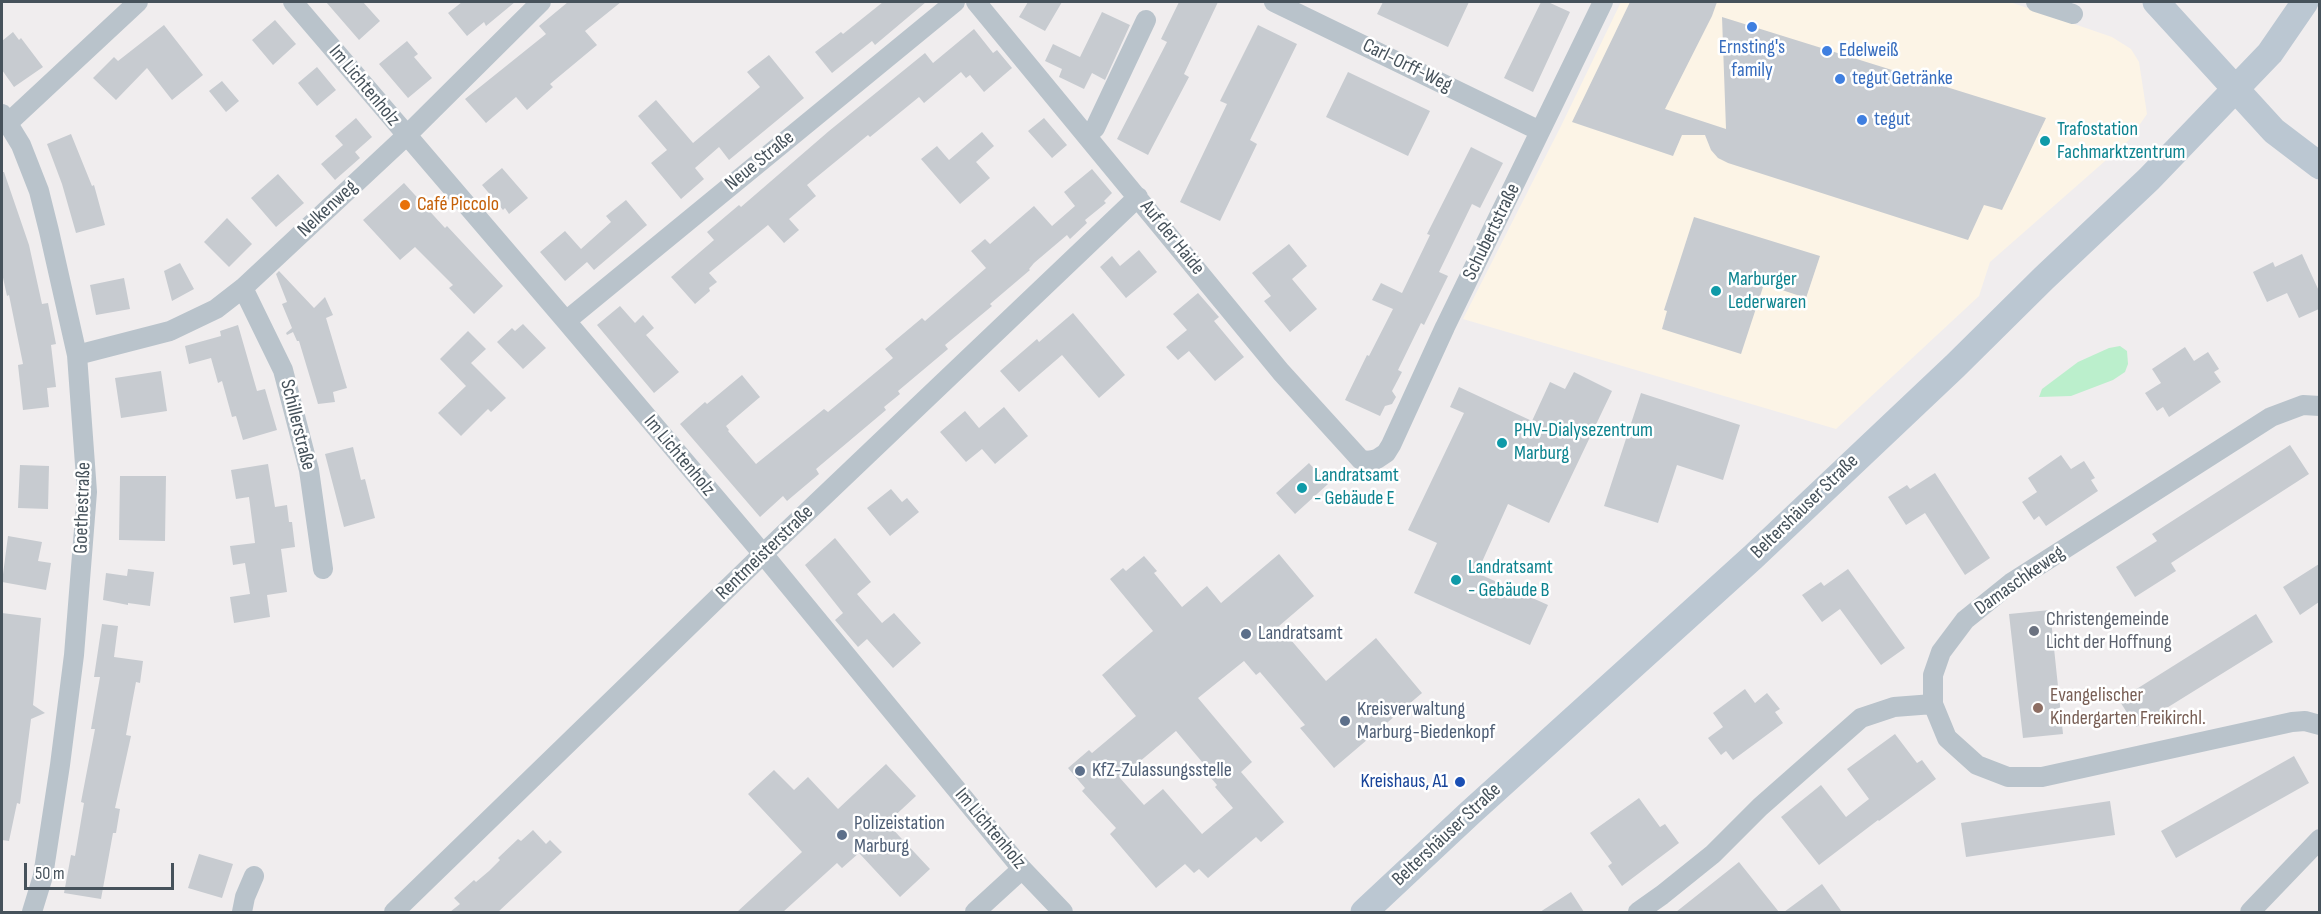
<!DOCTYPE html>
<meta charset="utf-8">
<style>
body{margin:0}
#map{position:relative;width:2321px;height:914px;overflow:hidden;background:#f0edee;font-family:"Sofia Sans Condensed",sans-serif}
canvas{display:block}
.frame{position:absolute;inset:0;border:3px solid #46525b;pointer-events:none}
.scale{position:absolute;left:24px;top:863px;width:150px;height:27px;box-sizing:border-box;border:3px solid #46525b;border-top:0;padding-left:8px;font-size:18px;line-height:21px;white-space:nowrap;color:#46525b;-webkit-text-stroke:4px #fff;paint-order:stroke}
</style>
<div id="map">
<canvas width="2321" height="914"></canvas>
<div class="frame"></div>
<div class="scale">50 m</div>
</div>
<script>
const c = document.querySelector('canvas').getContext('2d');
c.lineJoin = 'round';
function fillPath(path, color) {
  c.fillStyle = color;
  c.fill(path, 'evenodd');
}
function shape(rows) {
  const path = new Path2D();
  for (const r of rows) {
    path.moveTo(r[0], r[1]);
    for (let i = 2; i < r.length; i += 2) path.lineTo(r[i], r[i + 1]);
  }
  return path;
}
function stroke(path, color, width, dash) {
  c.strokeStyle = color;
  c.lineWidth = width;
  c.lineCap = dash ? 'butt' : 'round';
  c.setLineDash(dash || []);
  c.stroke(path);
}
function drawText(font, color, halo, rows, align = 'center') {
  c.font = font + ' "Sofia Sans Condensed",sans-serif';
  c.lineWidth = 5;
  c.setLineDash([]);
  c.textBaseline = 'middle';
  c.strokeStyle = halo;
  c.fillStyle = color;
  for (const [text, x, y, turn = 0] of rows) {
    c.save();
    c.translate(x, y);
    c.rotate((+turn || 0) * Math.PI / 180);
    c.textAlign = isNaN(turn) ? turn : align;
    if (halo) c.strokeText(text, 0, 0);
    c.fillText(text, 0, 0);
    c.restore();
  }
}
fillPath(shape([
 [1621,2,2010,2,2112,37,2131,49,2139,62,2147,114,2129,140,1990,262,1979,296,1836,429,1463,319,1561,126]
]), '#fcf4e6');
fillPath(shape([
 [2120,346,2127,351,2128,364,2125,372,2113,380,2071,396,2039,397,2042,389,2078,362,2109,348]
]), '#bbefcc');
fillPath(shape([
 [326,2,363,2,380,21,359,40],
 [462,2,515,2,486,26,484,22,467,36,448,13],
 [568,2,621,2,585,31,597,45,550,84,553,87,527,110,516,97,486,123,465,99,546,34,539,26],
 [883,2,926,2,875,45,872,41,832,73,815,52,841,32,843,34],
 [1028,2,1062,2,1045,31,1019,17],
 [1179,2,1218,2,1184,74,1189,77,1148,155,1117,139,1167,42,1161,39],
 [1383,2,1469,2,1448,47,1377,14],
 [1541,2,1548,2,1570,12,1533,92,1504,78],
 [1630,2,1717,2,1712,16,1665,109,1726,129,1722,17,2046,118,2002,210,1984,205,1968,240,1728,163,1718,158,1711,150,1705,135,1682,135,1673,156,1572,122],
 [1102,12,1130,25,1105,80,1092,73,1084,89,1059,77,1062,69,1045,61,1053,44,1080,57],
 [275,20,296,44,273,65,252,40],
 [164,25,203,75,172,100,147,68,116,100,93,78,114,57,118,61],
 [1258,25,1297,44,1250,140,1257,144,1220,221,1180,202,1227,104,1220,101],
 [974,29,993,53,997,50,1012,68,984,92,970,75,966,78,961,72,924,103,919,97,870,137,868,135,807,185,816,196,789,219,799,230,784,243,768,225,709,273,717,282,709,288,710,291,695,304,671,277,714,240,707,232,739,205,741,207,829,131,925,53,933,63],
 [13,32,19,40,21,38,43,67,14,87,2,70,2,41],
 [407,41,418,54,414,57,432,78,408,98,379,64],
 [769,55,804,98,729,160,719,147,695,168,704,179,681,199,651,163,667,150,638,116,656,100,693,143,760,87,747,72],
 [317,67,336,90,317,106,298,83],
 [1348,72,1430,111,1408,156,1326,117],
 [222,81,239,101,226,112,209,91],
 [356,118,372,137,355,152,360,158,335,180,321,164,343,145,335,136],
 [1044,118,1067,145,1052,158,1028,131],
 [982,132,994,146,976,162,990,178,960,204,921,159,937,146,949,160],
 [71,134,92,186,94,185,105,225,76,233,62,184,47,144],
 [1471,147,1503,163,1480,208,1472,204,1439,272,1448,276,1424,325,1421,323,1398,370,1402,372,1392,391,1396,397,1392,404,1385,406,1380,416,1345,400,1367,355,1369,356,1393,309,1372,300,1381,283,1402,293,1430,235,1427,234],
 [502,168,528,198,509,214,505,208,503,210,482,185],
 [1092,169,1112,193,1104,201,1106,203,1085,220,1087,223,1070,239,1067,235,1034,263,1029,269,1030,270,990,304,992,306,945,345,948,349,898,391,900,394,884,407,886,410,816,469,819,474,787,501,783,496,760,517,680,424,705,402,707,404,742,375,760,397,726,426,729,430,728,431,756,464,824,409,828,412,893,358,885,349,922,318,925,321,986,268,971,251,985,239,990,244,1034,206,1052,226,1075,206,1064,192],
 [2,172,4,172,29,245,42,304,48,303,56,344,51,345,56,387,47,388,49,407,23,410,18,365,23,364,9,295,7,296,2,273],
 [278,174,304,203,276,227,251,198],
 [404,183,445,228,447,226,503,286,474,314,449,288,453,285,415,247,400,260,363,220],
 [626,200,647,225,594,270,587,262,565,281,540,252,565,231,581,249,611,222,606,216],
 [1694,217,1820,256,1806,298,1764,284,1741,354,1662,329,1667,311,1664,310],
 [227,218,252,244,229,267,204,242],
 [1289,244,1307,266,1292,279,1317,309,1290,332,1264,301,1271,296,1252,273],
 [1139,250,1157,272,1126,298,1100,267,1112,256,1120,266],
 [2302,254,2319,291,2319,309,2299,318,2287,293,2267,302,2253,272,2273,262,2275,267],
 [180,263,194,289,172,301,164,271],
 [279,271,314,308,325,297,333,315,326,318,347,388,333,392,335,402,318,404,299,341,297,341,293,332,287,335,286,333,292,328,282,304,287,302,276,274],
 [124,278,130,309,96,315,90,285],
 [1198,293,1219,317,1214,321,1244,357,1215,381,1189,351,1178,360,1166,347,1187,330,1173,314],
 [620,306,635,323,643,315,654,328,646,335,679,372,654,393,597,325],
 [1073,313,1125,375,1099,398,1062,355,1019,392,1000,371,1037,339,1039,342],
 [523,324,546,348,523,369,497,342,512,328,515,331],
 [238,325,257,391,265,389,277,430,243,440,236,416,232,417,222,381,218,383,211,358,189,364,185,346,221,336,220,331],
 [468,331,486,349,471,363,506,398,491,412,488,409,461,436,438,413,466,386,440,359],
 [2185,347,2194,361,2208,352,2219,369,2214,372,2221,382,2169,417,2163,407,2157,411,2145,393,2161,383,2152,369],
 [161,371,167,411,121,418,115,378],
 [1574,372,1612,391,1549,523,1508,504,1477,573,1548,605,1530,645,1414,593,1437,543,1408,530,1464,413,1450,407,1459,387,1532,421,1550,382,1565,389],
 [1641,393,1740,425,1723,480,1677,465,1658,523,1604,506],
 [1004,407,1028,436,995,464,982,449,966,462,940,432,965,411,979,428],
 [2290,445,2309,474,2171,563,2176,571,2135,597,2116,567,2157,541,2152,534],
 [353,447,361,480,365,479,375,518,344,527,325,454],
 [2061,455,2071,469,2084,461,2095,478,2091,480,2098,491,2046,526,2039,516,2034,520,2022,502,2037,492,2028,478],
 [1309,463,1328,484,1295,514,1276,493],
 [268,464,275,507,287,505,289,522,292,522,295,547,281,549,287,592,267,595,270,617,234,623,230,597,250,594,245,563,233,565,230,546,255,543,249,497,236,499,231,470],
 [20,465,49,466,48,509,18,508],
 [1935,473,1990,558,1965,575,1925,513,1906,525,1888,497,1907,485,1910,489],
 [120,476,166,476,165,541,119,540],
 [891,489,902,502,907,498,919,512,890,536,867,508],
 [8,536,42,542,38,561,51,563,46,590,2,582],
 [835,538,871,582,857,594,882,623,894,613,921,643,893,668,867,639,858,647,835,620,843,613,805,565],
 [1279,554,1314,596,1279,626,1326,681,1376,638,1422,693,1334,768,1300,728,1305,725,1260,672,1256,675,1244,661,1198,698,1252,762,1241,772,1284,822,1261,842,1256,837,1208,878,1199,869,1194,873,1185,864,1156,888,1110,834,1116,828,1082,791,1085,788,1068,768,1089,750,1092,753,1136,716,1102,675,1153,631,1110,579,1123,568,1126,571,1144,556,1157,571,1154,573,1182,607,1207,586,1221,603],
 [1176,731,1208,769,1205,771,1217,785,1215,787,1233,808,1202,834,1163,789,1144,805,1120,778],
 [2319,564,2319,602,2300,615,2283,587],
 [128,569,154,572,150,606,128,603,128,605,103,600,106,573,127,576],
 [1848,569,1905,648,1881,665,1840,609,1822,622,1802,595,1821,582,1824,586],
 [2050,610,2063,734,2023,738,2009,614],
 [2,613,41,618,33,705,45,713,31,719,20,804,17,803,9,841,2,840],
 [2256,614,2273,642,2136,727,2119,700],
 [102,624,118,626,114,657,143,661,140,683,136,682,126,735,131,736,115,808,120,809,116,833,113,833,101,899,64,893,71,855,75,856,84,803,81,802,95,729,91,729,100,677,94,677],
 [1745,689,1755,703,1767,693,1780,709,1775,712,1783,723,1733,760,1726,751,1721,755,1708,738,1723,727,1713,713],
 [1895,734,1917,763,1922,760,1936,779,1879,821,1878,820,1819,865,1781,817,1821,785,1846,817,1869,799,1847,769],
 [2294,756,2309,783,2176,858,2161,831],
 [886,764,916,796,887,823,930,869,900,897,859,853,842,868,837,863,783,912,737,912,802,852,748,794,774,770,794,790,808,777,838,809],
 [1639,798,1660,827,1665,824,1679,843,1622,886,1608,866,1612,863,1590,833],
 [2110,801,2115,835,1966,857,1961,823],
 [533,830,546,844,550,840,562,852,498,912,450,912,460,904,454,898,474,880,476,882,489,871,500,860,498,858,518,839,521,841],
 [199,854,233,864,222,898,188,888],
 [1739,862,1779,912,1676,912],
 [1822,884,1842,912,1784,912],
 [1571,892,1584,912,1540,912]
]), '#c7cbd0');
stroke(shape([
 [293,2,566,321,763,554,1022,869,1063,912],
 [976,2,1281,372,1361,460,1369,461,1377,459,1386,453,1391,445,1445,327,1603,2],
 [1274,2,1540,131],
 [2036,2,2073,14],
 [2,114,21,145,39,191,49,231,77,355,87,492,74,655,60,765,43,876,32,912],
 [8,123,138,2],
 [1087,135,1095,128,1146,20],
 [243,288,283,370,309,470,323,569],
 [566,321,955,2],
 [77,355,170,331,216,309,243,288,406,136,541,2],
 [2320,406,2303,405,2271,417,2011,583,1965,620,1941,652,1933,675,1933,704,1947,738,1977,765,2008,777,2042,777,2292,722,2305,721,2320,725],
 [242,912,245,897,254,876],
 [394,912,763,554,1138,197],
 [975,912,1022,869],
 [1638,912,1662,895,1713,854,1760,807,1861,718,1894,707,1933,704],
 [2250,912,2320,839]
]), '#b9c3cb', 20);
stroke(shape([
 [2156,2,2274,131,2320,166],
 [1364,912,1471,812,1753,557,1955,366,2044,278,2149,179,2270,53,2305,2]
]), '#bbc7d2', 27);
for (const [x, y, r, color] of [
 [1752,27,6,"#3f7fe0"],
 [1827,51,6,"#3f7fe0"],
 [1840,79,6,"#3f7fe0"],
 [1862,120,6,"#3f7fe0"],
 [2045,141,6,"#0f9aa8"],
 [405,205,6,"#e8710a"],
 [1716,291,6,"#0f9aa8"],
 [1502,443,6,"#0f9aa8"],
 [1302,488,6,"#0f9aa8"],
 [1456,580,6,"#0f9aa8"],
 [2034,631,6,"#6b7280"],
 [1246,634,6,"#5c6f8a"],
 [2038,708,6,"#8d6e63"],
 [1345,721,6,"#5c6f8a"],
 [1080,771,6,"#5c6f8a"],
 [1460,782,6,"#1a4fb4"],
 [842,835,6,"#5c6f8a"]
]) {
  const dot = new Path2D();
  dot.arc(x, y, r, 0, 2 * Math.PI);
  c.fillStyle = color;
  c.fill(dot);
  stroke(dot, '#fff', 2);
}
drawText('20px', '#366cbe', '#fff', [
 ["Ernsting's",1752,48,"center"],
 ["family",1752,71,"center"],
 ["Edelweiß",1839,51],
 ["tegut Getränke",1852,79],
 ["tegut",1874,120]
], 'left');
drawText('20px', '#46525b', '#fff', [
 ["Carl-Orff-Weg",1407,66,26],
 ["Im Lichtenholz",364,86,50],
 ["Neue Straße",760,161,-39],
 ["Nelkenweg",328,209,-43],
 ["Schubertstraße",1492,232,-64],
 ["Auf der Haide",1172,238,51],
 ["Schillerstraße",297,425,76],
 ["Im Lichtenholz",679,456,50],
 ["Beltershäuser Straße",1805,507,-44],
 ["Goethestraße",83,508,-88],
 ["Rentmeisterstraße",765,553,-44],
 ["Damaschkeweg",2020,581,-35],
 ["Im Lichtenholz",990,829,50],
 ["Beltershäuser Straße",1447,835,-43]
]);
drawText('20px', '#0d838f', '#fff', [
 ["Trafostation",2057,130],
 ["Fachmarktzentrum",2057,153],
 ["Marburger",1728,280],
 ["Lederwaren",1728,303],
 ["PHV-Dialysezentrum",1514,431],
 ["Marburg",1514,454],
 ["Landratsamt",1314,476],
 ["- Gebäude E",1314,499],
 ["Landratsamt",1468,568],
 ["- Gebäude B",1468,591]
], 'left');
drawText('20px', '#c56008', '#fff', [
 ["Café Piccolo",417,205]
], 'left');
drawText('20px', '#5b616d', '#fff', [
 ["Christengemeinde",2046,620],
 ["Licht der Hoffnung",2046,643]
], 'left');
drawText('20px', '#4e5e75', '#fff', [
 ["Landratsamt",1258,634],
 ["Kreisverwaltung",1357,710],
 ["Marburg-Biedenkopf",1357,733],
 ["KfZ-Zulassungsstelle",1092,771],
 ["Polizeistation",854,824],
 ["Marburg",854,847]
], 'left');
drawText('20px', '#785e54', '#fff', [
 ["Evangelischer",2050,696],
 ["Kindergarten Freikirchl.",2050,719]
], 'left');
drawText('20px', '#164399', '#fff', [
 ["Kreishaus, A1",1448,782]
], 'right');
</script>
